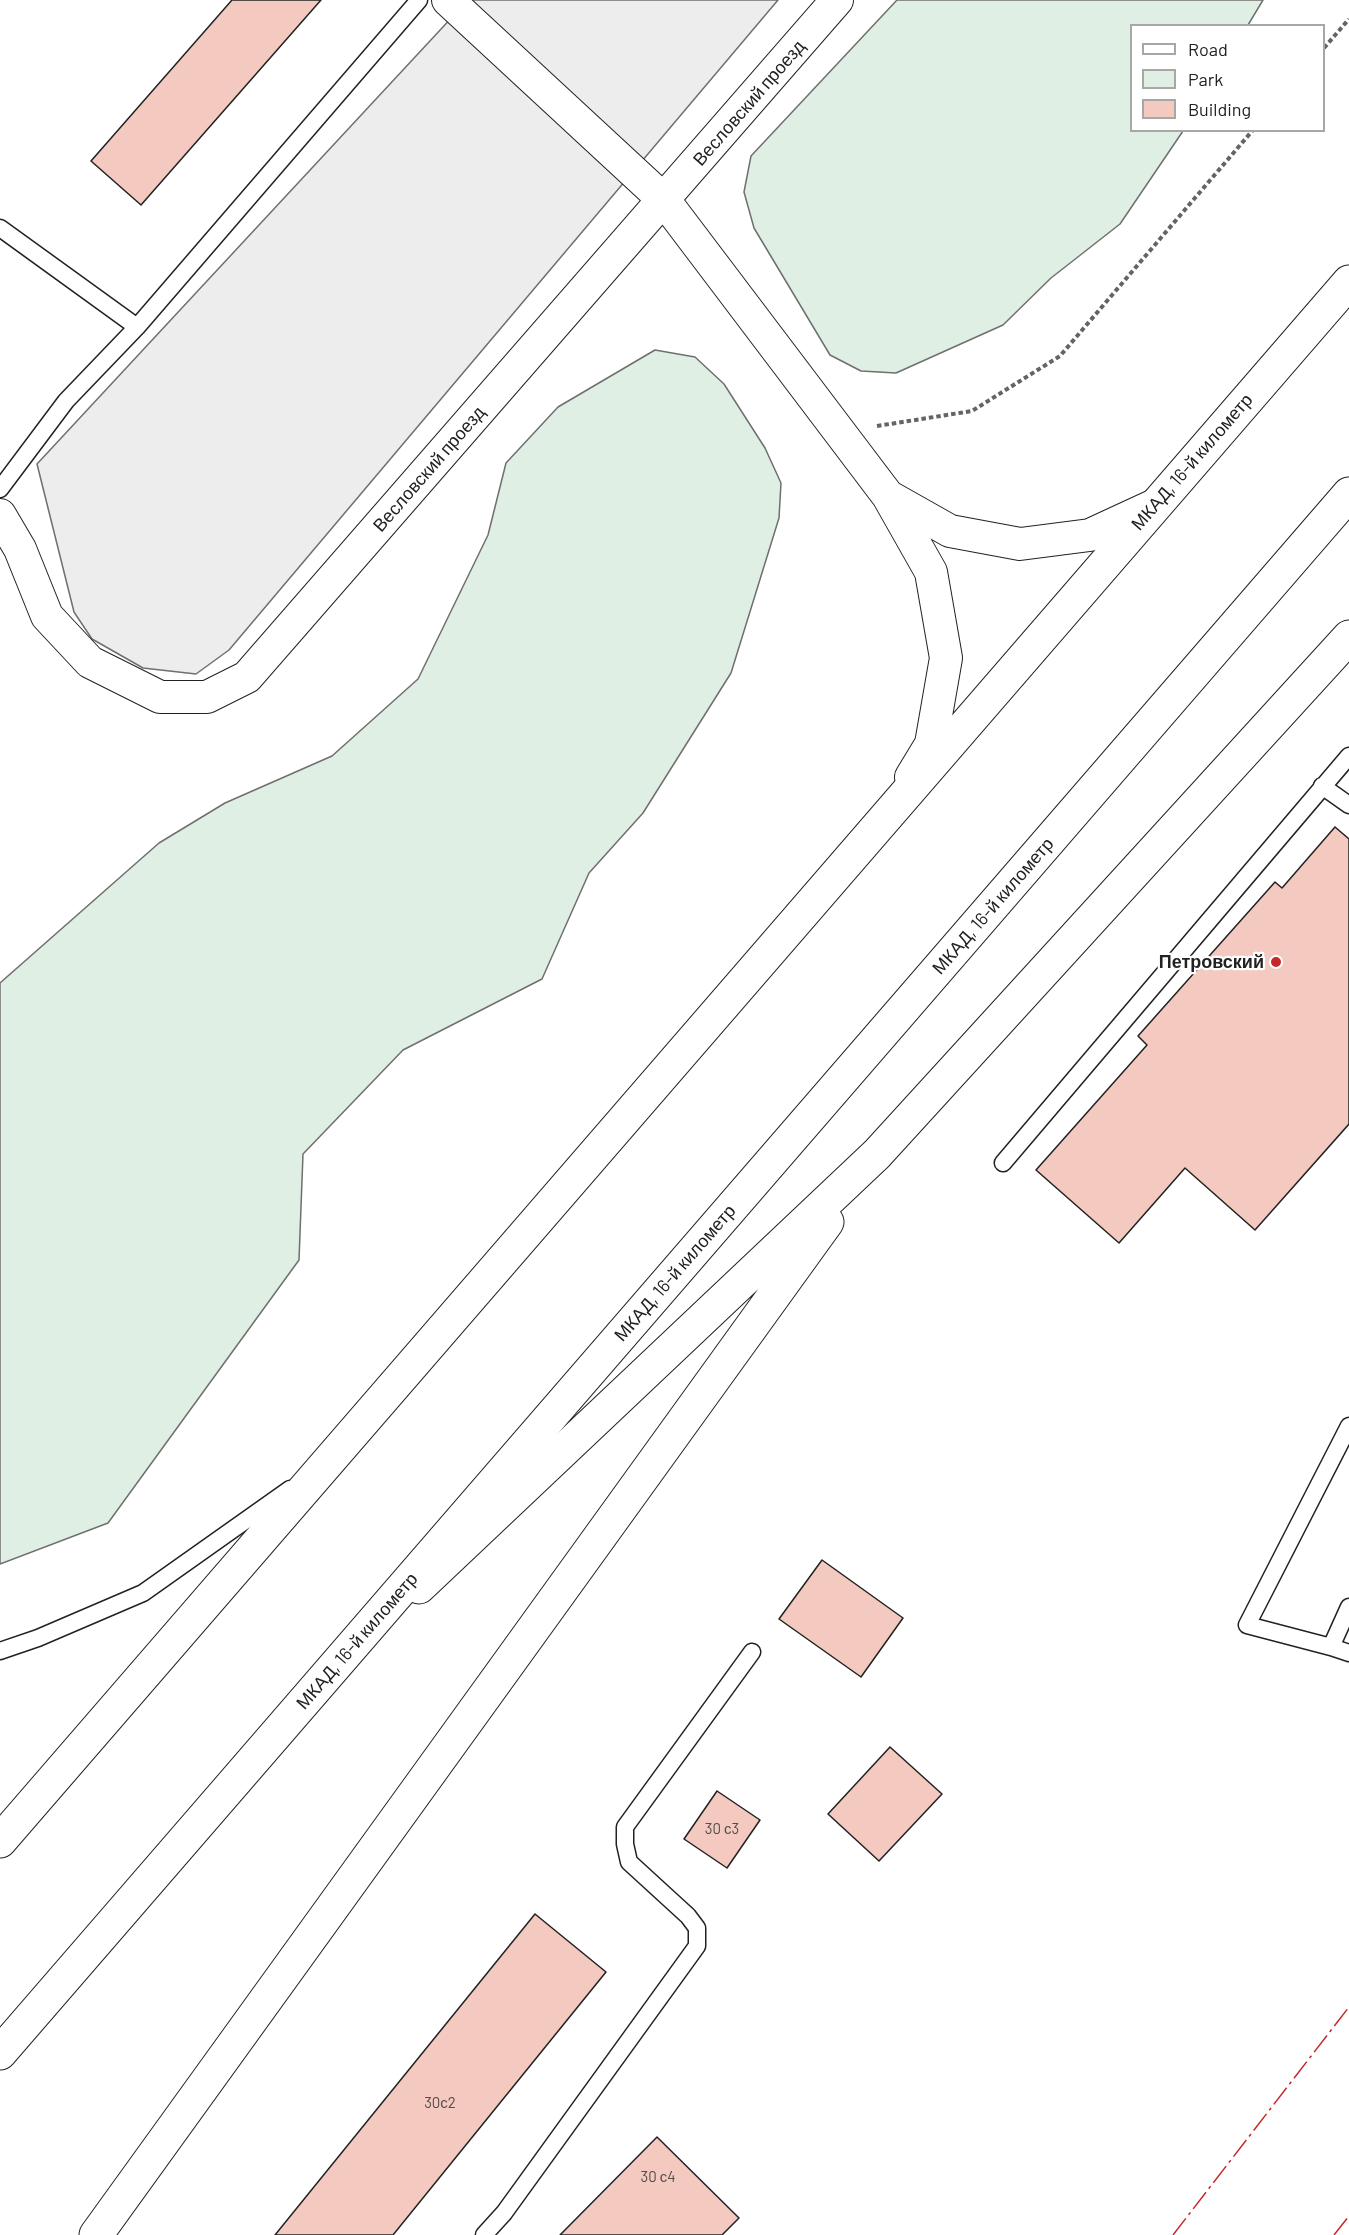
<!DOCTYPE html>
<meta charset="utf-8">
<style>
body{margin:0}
#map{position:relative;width:1349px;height:2235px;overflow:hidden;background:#fff;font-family:Barlow,sans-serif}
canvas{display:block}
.legend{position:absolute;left:1130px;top:24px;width:195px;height:108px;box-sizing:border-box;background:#fff;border:2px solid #a7a7a7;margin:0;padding:8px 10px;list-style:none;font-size:18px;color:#222}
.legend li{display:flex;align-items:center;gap:12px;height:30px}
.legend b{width:30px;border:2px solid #a7a7a7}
</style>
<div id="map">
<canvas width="1349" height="2235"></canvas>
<ul class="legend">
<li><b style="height:8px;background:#fff"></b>Road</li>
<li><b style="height:16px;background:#e0efe3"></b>Park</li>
<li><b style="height:16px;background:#f3c9c0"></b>Building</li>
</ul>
</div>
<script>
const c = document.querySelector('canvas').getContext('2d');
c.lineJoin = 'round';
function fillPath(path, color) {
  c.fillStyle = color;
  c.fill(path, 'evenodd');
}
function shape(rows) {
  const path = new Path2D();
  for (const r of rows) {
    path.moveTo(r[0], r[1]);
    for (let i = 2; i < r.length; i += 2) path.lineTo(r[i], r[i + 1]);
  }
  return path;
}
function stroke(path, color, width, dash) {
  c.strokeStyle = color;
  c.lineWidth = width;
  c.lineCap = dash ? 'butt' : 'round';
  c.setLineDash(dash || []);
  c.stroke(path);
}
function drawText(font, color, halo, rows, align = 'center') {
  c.font = font + ' Barlow,sans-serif';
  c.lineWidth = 4.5;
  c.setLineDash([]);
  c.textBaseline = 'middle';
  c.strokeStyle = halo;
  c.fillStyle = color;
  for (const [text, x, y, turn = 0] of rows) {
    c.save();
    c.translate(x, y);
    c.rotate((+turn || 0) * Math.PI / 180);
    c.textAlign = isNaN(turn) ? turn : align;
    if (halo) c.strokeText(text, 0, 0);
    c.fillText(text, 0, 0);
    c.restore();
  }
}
const green = shape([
 [897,0,1263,0,1248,25,1132,26,1132,130,1183,131,1120,224,1051,278,1003,325,896,373,861,371,830,355,754,228,744,192,751,156,897,0],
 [655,350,695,357,724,384,765,448,781,483,779,518,731,673,643,813,589,873,542,979,403,1050,303,1154,299,1260,108,1523,0,1564,0,983,159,843,225,803,332,756,418,679,488,535,506,463,558,407,655,350]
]);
fillPath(green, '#e0efe3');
stroke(green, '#6f6f6f', 1.5);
const parking = shape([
 [468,0,778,0,229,650,196,674,143,668,92,639,74,612,37,464,468,0]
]);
fillPath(parking, '#ededed');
stroke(parking, '#6f6f6f', 1.5);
const building = shape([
 [232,0,321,0,141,205,91,161,232,0],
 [1335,827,1349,839,1349,1124,1255,1230,1185,1168,1119,1243,1036,1170,1147,1045,1138,1036,1275,882,1282,888,1335,827],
 [822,1560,903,1618,861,1677,779,1619,822,1560],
 [890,1747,942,1794,879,1861,828,1814,890,1747],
 [717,1791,760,1820,727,1868,684,1839,717,1791],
 [535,1914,606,1972,393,2235,275,2235,535,1914],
 [657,2137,739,2218,722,2235,560,2235,657,2137]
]);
fillPath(building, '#f3c9c0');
stroke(building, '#222', 1.5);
const service = shape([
 [0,228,137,327],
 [0,489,66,401,137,327,419,0],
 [1322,786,1349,805],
 [1003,1163,1349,756],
 [1349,1607,1331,1647,1349,1653],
 [1331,1647,1247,1625,1349,1426],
 [0,1651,38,1638,143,1593,290,1489],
 [484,2235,504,2213,697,1946,697,1928,688,1916,629,1862,625,1844,625,1827,752,1652]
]);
const minor = shape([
 [448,0,664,200,888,496,931,572,946,658,931,744,911,777],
 [888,496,950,531,1020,544,1090,535,1155,505],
 [0,515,20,549,47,616,90,662,160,697,207,697,247,677,837,0]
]);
const secondary = shape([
 [419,1587,877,1154,1349,637],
 [96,2235,827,1222]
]);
const trunk = shape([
 [0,1841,1349,282],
 [0,2053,1349,494]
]);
stroke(service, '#222', 19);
stroke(minor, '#222', 34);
stroke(secondary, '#222', 35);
stroke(trunk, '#222', 35);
stroke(shape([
 [1324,48,1349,19],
 [877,426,972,411,1060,356,1253,130]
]), '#646464', 4, [4.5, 3]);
stroke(service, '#fff', 16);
stroke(minor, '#fff', 32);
stroke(secondary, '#fff', 33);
stroke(trunk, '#fff', 33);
stroke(shape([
 [1173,2235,1349,2007],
 [1334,2235,1349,2216]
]), '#c62828', 1.5, [21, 4.5, 3, 4.5]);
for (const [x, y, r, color] of [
 [1276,962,6,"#c62828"]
]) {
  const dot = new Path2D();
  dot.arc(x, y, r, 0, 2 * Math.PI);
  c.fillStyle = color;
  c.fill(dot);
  stroke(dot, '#fff', 2);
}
drawText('15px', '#564c4a', null, [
 ["30 с3",722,1829],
 ["30с2",440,2103],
 ["30 с4",658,2177]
]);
drawText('18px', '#222', '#fff', [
 ["Весловский проезд",749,103,-49],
 ["МКАД, 16-й километр",1192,462,-49],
 ["Весловский проезд",429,469,-49],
 ["МКАД, 16-й километр",993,906,-49],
 ["МКАД, 16-й километр",675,1273,-49],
 ["МКАД, 16-й километр",357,1641,-49]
]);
drawText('bold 18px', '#222', '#fff', [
 ["Петровский",1264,962]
], 'right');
</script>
